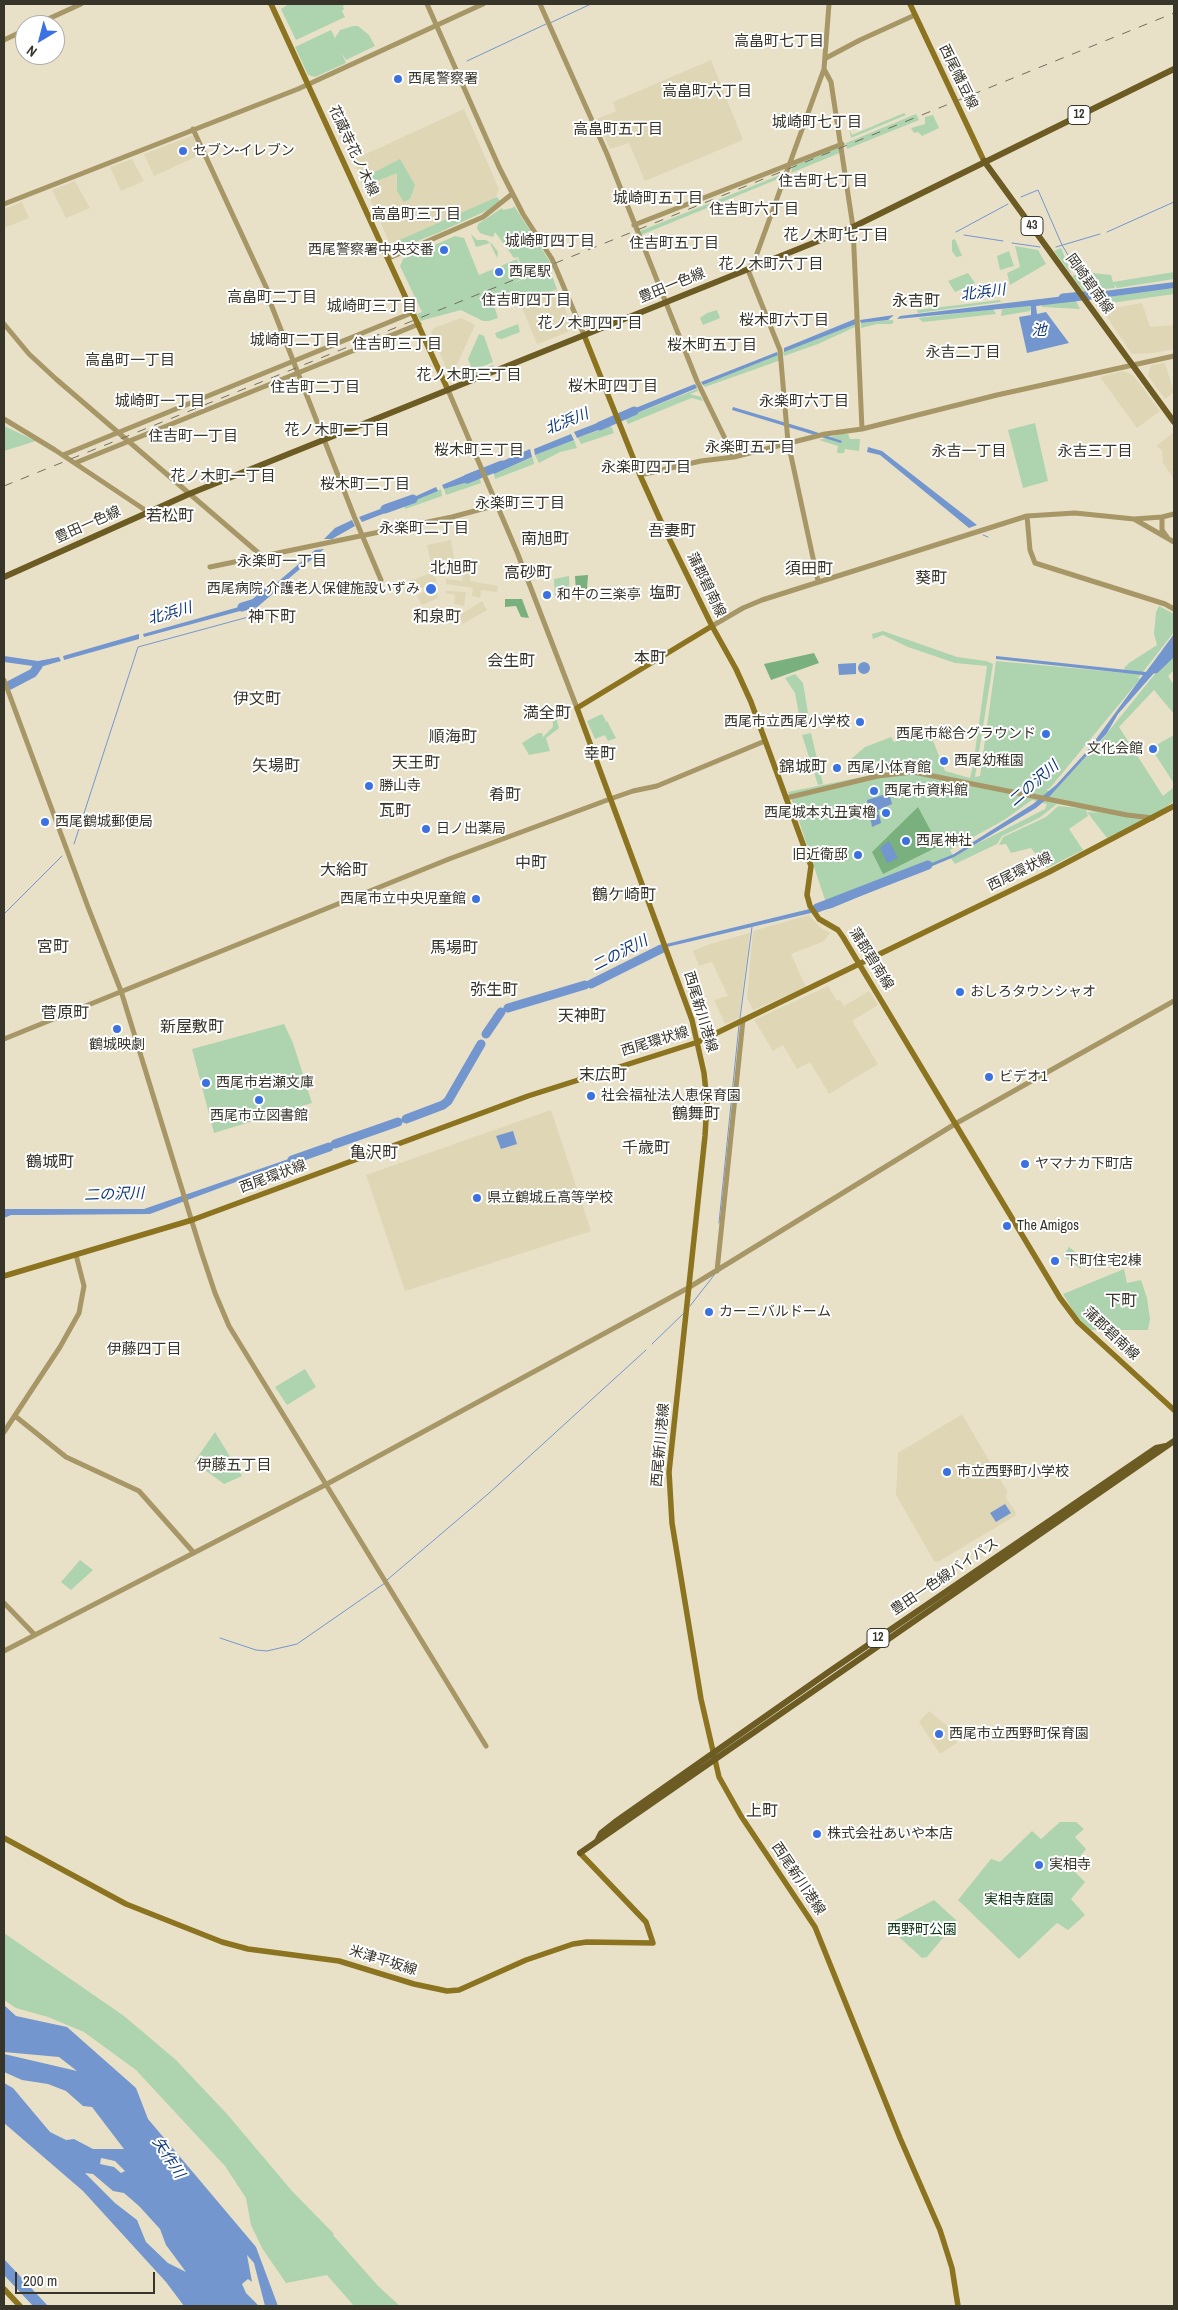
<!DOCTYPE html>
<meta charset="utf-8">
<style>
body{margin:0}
#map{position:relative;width:1178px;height:2310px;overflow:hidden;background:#e8e1c8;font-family:"Archivo Narrow",sans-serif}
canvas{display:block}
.frame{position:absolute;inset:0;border:5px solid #37342a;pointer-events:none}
.north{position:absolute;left:15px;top:15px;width:50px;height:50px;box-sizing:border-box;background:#fff;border:1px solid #afaeaa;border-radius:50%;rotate:217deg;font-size:14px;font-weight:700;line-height:20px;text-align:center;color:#37342a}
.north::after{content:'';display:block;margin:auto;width:18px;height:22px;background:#3c71e1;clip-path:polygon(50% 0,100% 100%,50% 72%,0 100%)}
.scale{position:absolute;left:15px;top:2272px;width:140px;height:22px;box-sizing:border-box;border:2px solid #37342a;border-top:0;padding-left:6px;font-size:15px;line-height:18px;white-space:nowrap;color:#37342a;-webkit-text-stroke:4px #fff;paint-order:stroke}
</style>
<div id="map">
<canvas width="1178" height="2310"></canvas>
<div class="frame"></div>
<div class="north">N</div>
<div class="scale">200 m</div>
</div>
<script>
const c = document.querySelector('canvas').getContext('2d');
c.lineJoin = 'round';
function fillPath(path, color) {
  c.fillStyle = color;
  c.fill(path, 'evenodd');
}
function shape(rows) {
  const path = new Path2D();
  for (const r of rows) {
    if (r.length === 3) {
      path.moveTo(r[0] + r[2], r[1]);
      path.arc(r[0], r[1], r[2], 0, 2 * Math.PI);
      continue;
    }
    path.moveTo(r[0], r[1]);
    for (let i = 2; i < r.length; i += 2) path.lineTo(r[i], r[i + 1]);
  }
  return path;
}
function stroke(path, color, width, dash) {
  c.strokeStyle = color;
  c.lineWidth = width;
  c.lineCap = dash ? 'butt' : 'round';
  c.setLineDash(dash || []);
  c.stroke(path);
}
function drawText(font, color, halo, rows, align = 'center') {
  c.font = font + ' "Archivo Narrow","Noto Sans JP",sans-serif';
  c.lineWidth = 4;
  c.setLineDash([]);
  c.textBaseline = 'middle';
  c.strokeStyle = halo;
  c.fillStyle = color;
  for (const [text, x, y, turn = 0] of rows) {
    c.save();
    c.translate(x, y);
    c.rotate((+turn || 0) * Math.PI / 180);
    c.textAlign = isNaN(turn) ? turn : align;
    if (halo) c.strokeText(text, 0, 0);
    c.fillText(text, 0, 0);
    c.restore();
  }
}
fillPath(shape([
 [711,60,743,140,645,181,629,143,610,149,597,119,616,111,613,102],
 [464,109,499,189,495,199,390,244,353,160],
 [194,135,202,154,154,176,144,154],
 [132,159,144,181,121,191,110,167],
 [75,181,90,208,66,218,52,190],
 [22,202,29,218,4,228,4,209],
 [557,289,571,324,568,332,537,344,520,303],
 [1142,303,1150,327,1174,325,1174,349,1154,353,1132,354,1102,310],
 [461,318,475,325,453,373,448,372,431,333,434,328],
 [1165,363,1174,392,1165,399,1148,376,1151,365],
 [1123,371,1133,375,1160,411,1137,428,1100,377],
 [1173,433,1174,435,1174,479,1163,463,1162,450,1156,446],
 [451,540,454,558,431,563,427,545],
 [464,568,471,570,470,581,498,586,497,592,481,590,480,598,472,596,473,588,446,584,446,579,462,581],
 [431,573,436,579,438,598,422,605,417,596,425,591,423,587,415,591,410,581],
 [446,591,466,592,464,606,454,604,455,595,446,593],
 [482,601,487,610,463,624,458,616],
 [809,915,821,928,830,933,824,941,791,954,806,987,753,1010,747,998,753,931],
 [750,933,739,1018,725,1024,714,1000,728,996,712,962,699,966,693,951,710,944],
 [828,986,837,1001,840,1000,844,1006,869,991,878,1005,852,1021,878,1064,829,1094,810,1062,797,1069,783,1045,773,1051,754,1020],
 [551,1110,591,1231,405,1291,366,1175],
 [961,1415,963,1416,1007,1491,1006,1498,1016,1513,1015,1516,938,1562,934,1561,896,1495,898,1453],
 [929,1711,946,1725,957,1743,940,1754,919,1722]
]), '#dfd6b6');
fillPath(shape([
 [289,4,348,4,343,6,344,9,342,11,345,17,296,40,281,9],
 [353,26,358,26,369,35,375,46,346,60,341,52,346,63,315,77,308,75,295,47,331,30,335,38,340,30],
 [904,113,906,115,851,138,849,128,852,135],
 [916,114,919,120,847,149,846,143],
 [933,115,939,128,922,136,918,132,914,133,911,128,925,124,925,117],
 [841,146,842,152,791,173,793,165],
 [400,159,415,185,410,199,404,202,397,191,397,173,372,183,363,183,361,179],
 [780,175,778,179,641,235,640,231],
 [497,197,500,201,488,210,440,232,395,250,388,245],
 [514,206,536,239,532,242,528,236,526,237,531,245,536,240,554,268,547,271,551,273,557,289,518,304,513,291,492,299,498,318,489,321,483,321,461,310,420,321,417,314,422,312,400,266,403,259,455,236,464,238,479,275,517,259,524,278,513,283,530,277,525,278,518,257,514,258,495,232,493,237,486,235,480,233,477,228,478,224,502,208,503,210,512,208,511,210],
 [471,234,477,240,486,240,492,244,498,252,497,258,490,243,476,247],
 [955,239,962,256,956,257,952,251,952,240],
 [1015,246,1038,250,1046,264,1010,285,1007,273,1020,267],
 [1061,248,1072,275,1054,251],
 [1009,251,1014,266,1000,270,997,256],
 [1084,272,1111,275,1113,282,1174,272,1174,279,1117,288,1114,284,1115,288,1083,291,1072,276],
 [968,273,975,283,955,292,948,281],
 [1174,288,1174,294,1104,304,1100,298],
 [1000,300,1001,302,918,313,917,310],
 [1076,301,1080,309,1042,307,1042,303],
 [1032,306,1030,311,1001,316,1002,309],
 [993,309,996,314,923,322,918,318],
 [717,310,720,318,703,325,700,318,707,313],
 [891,320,894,321,892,324,877,324,861,328,861,323],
 [518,324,520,332,502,339,497,338,495,333],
 [856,324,855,327,818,344,784,356,783,352],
 [479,334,484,336,493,362,469,372,471,367,468,359],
 [779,354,781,360,705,387,703,385],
 [493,365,495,367,460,382,460,378],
 [697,389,698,391,690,394,701,397,703,401,692,398,684,401,628,424,625,418],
 [1035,423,1048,481,1023,488,1008,430],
 [4,426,36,441,4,451],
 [611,426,614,433,581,444,578,438],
 [841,434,848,434,850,439,860,439,859,451,845,449,844,453,837,453,838,446,819,440],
 [574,440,577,448,560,452,539,463,535,455],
 [533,457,534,464,495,479,494,474],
 [480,479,481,483,446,495,444,489],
 [441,489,442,496,405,509,404,505],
 [569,576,570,598,561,599,555,596,554,579],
 [1159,606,1174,614,1174,632,1139,677,1136,676,1140,679,1050,788,1046,790,1053,792,1100,742,1167,659,1174,654,1174,670,1168,676,1174,685,1174,714,1154,690,1119,727,1163,796,1174,787,1174,801,1154,816,1107,838,1087,812,1099,813,1086,810,1088,816,1069,829,1083,850,1047,868,1031,848,1011,853,1006,844,999,845,1003,837,1046,817,1058,806,1079,808,1057,804,1039,818,1002,836,997,844,955,864,950,857,828,909,793,803,788,792,896,770,868,772,864,766,855,768,851,759,865,747,891,737,894,742,907,738,907,736,928,728,945,771,970,778,973,766,987,666,955,663,908,647,883,635,873,639,872,634,883,631,957,657,986,661,993,664,975,777,980,776,996,661,1126,673,1124,668,1129,663,1157,645,1154,634,1156,612],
 [1032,800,1047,804,1045,809,953,856,950,850,1004,820],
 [795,674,803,683,809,719,801,725,795,693,785,678],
 [552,711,559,718,557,721,559,728,546,738,550,751,529,755,522,743,538,733,542,733,543,737,553,727],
 [602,714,606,721,602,724,607,721,616,738,608,741,605,735,595,739,587,721],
 [811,733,823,784,818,785,802,735],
 [1174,735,1174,781,1173,782,1151,748],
 [284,1024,293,1043,312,1103,214,1133,192,1049],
 [1069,1247,1087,1261,1081,1266,1081,1269,1063,1256],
 [1124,1269,1127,1283,1141,1280,1147,1298,1150,1319,1148,1330,1090,1330,1075,1314,1063,1294],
 [305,1369,316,1387,287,1405,275,1387],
 [215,1432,242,1476,224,1484,194,1462],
 [80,1560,93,1570,71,1590,61,1582],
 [1060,1822,1076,1822,1084,1829,1075,1837,1086,1849,1071,1868,1085,1882,1071,1899,1085,1915,1068,1930,1057,1923,1019,1959,958,1900,991,1859,1000,1862,1032,1831,1041,1839],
 [934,1900,957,1921,927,1957,922,1958,886,1925],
 [4,1933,124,2016,176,2060,227,2114,292,2191,334,2234,333,2235,378,2286,400,2306,354,2306,327,2275,286,2283,262,2248,251,2225,246,2198,225,2166,136,2070,84,2032,48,2017,16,2008,4,2000]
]), '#add4af');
fillPath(shape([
 [588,575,587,589,576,592,575,576],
 [505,599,522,599,529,618,521,617,516,606,505,607],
 [814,653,819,663,771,680,764,664],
 [918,807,939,846,883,874,872,852]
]), '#7ab07e');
fillPath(shape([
 [1174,282,1174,288,1094,299,1089,293],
 [1073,295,1078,301,1036,306,1037,314,1046,312,1069,343,1027,353,1019,317,1031,315,1031,306,897,319,900,316],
 [894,315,888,320,861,323,860,320],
 [855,319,856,324,784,352,784,348],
 [777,352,778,355,703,385,701,382],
 [695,384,697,388,625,418,623,413],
 [733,407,810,430,842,441,841,443,732,410],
 [610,418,612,425,577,438,574,432],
 [571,434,574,440,535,455,534,449],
 [868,447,882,451,977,525,969,528,880,455,867,452],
 [530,449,532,457,494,474,489,467],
 [475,471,479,479,444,489,442,485],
 [436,487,438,491,404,505,403,502],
 [396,503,398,508,362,522,359,517],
 [352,520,355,526,332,539,324,539,335,528],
 [324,549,263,600,259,598,315,550],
 [253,603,255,607,144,637,143,634],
 [139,634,139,639,64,660,63,656],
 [1174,634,1174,652,1163,662,1166,656,1154,673,1118,714,1107,733,1081,762,1049,797,1036,808,954,857,832,908,667,947,666,944,830,904,954,854,1033,804,1056,785,1088,750,1143,675,996,659,996,656,1146,672],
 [4,656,38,661,59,657,61,661,40,667,4,662],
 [864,668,6],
 [856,663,856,674,839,675,838,664],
 [889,793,892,804,878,810,881,823,872,827,867,800],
 [889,841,898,858,887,863,880,848],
 [513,1131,517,1144,501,1149,496,1136],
 [303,1154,303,1157,150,1214,35,1215,11,1215,4,1218,4,1209,144,1209],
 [1005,1504,1011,1513,996,1522,990,1513],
 [4,2005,16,2016,67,2027,136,2088,148,2119,256,2247,278,2306,265,2306,254,2263,247,2255,252,2282,248,2279,242,2284,246,2293,259,2306,184,2306,166,2282,83,2191,4,2123,4,2083,13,2088,50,2132,66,2140,74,2139,93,2149,124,2149,92,2107,83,2106,66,2091,48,2084,22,2080,4,2072,4,2054,77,2071,59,2057,4,2052],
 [101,2158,115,2161,125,2171,121,2173,114,2167,100,2164],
 [85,2173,93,2174,113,2191,124,2193,139,2206,160,2229,166,2245,186,2272,168,2263,146,2242,137,2220,115,2203],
 [4,2259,48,2306,33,2306,4,2275]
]), '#7496ce');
stroke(shape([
 [550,23,591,4],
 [467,61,546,24],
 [1021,197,1038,190,1062,245,1091,293],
 [956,232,1008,204],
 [1107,232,1174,202],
 [964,235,1003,241],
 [1012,243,1040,247],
 [1056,247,1100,234],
 [983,535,988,537],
 [74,844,138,647,252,616,261,599],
 [4,914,62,856],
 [740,1018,752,927],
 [719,1223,739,1025],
 [690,1306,715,1274],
 [652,1344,684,1313],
 [387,1580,488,1494,646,1350],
 [220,1638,256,1650,267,1651,297,1644,385,1583]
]), '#7496ce', 1);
stroke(shape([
 [1063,298,1102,294],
 [600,426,634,411],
 [467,479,502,465],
 [385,509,413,499],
 [242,607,255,603,269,591],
 [1155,669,1174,651],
 [10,685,33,673,38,666],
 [817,908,928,865],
 [591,984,661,949],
 [508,1008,585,985],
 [486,1034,501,1012],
 [406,1119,443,1105,448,1101,481,1044],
 [335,1144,398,1122],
 [292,1160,329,1147]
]), '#7496ce', 9);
stroke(shape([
 [427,4,499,167,523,214,552,259,584,335],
 [540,4,607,154,697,381,734,457],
 [35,25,81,4],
 [4,40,25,30],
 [826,58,860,40,915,15],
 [824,69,831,82,853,227,862,429],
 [193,129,267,289,267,294,354,516,381,580],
 [4,204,298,89,483,4],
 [634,225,842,144],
 [389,258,483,217,512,194],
 [4,324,29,354,56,379,262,556],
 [448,390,517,552,577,708],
 [4,419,55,450,148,512],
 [63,455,414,312],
 [75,463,419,324],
 [640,475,701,461,734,457,825,434,862,429,997,395,1174,356],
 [1027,516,1030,550,1035,563,1165,604,1174,609],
 [1162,517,1162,530,1167,537],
 [1134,519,1174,542],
 [210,567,452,517,497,505],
 [818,581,788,442,780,350,748,270,755,259,824,69,829,4],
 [712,626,743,608,762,600,1027,516,1075,513,1134,519,1162,517,1174,514],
 [4,680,88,907,121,991,201,1251,215,1293,229,1326,486,1746],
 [786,798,878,776,913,772,1127,815,1153,818],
 [4,1039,449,859,610,799,633,791,657,786,765,741],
 [717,1271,743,1020],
 [15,1416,66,1457,139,1491,194,1553],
 [4,1432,60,1347,79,1313,84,1286,76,1255],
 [4,1603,35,1635],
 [4,1651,327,1484,688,1288,955,1124,1174,1001]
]), '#a79767', 5);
stroke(shape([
 [271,4,448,390],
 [910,4,984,161],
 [584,335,640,475,663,526,712,626,736,669,751,702,811,866,807,895,810,906,819,919,838,930,843,937,1060,1298,1078,1322,1174,1410],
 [712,626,577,708,692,1020,704,1073,707,1102,705,1136,669,1472,672,1523,701,1699,719,1777,741,1816,815,1927,900,2138,940,2230,952,2268,958,2306],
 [4,1276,192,1220,528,1096,698,1042,1049,872,1174,806],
 [4,1838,126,1904,222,1942,248,1949,339,1961,414,1984,447,1991,459,1990,526,1960,573,1944,587,1942,653,1943,646,1922,580,1853],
 [4,2289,20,2306]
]), '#8b731f', 5.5);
stroke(shape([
 [984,161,1174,422],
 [4,577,189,494,853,227,1174,69],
 [597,1841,601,1833,615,1822,830,1671,1156,1448,1166,1446],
 [580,1853,1174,1441]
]), '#6c5b23', 6);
stroke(shape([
 [4,486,1174,13]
]), '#726d5e', 1, [9, 9]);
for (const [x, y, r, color] of [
 [398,79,5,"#3c71e1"],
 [183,151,5,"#3c71e1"],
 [444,250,5,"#3c71e1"],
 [499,272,5,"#3c71e1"],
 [431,589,6,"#3c71e1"],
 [547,595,5,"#3c71e1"],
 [860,722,5,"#3c71e1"],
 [1046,734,5,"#3c71e1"],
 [1153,749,5,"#3c71e1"],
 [944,761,5,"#3c71e1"],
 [837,768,5,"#3c71e1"],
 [369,786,5,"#3c71e1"],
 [874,791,5,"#3c71e1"],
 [886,813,5,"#3c71e1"],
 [45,822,5,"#3c71e1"],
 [426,829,5,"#3c71e1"],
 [906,841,5,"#3c71e1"],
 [858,855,5,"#3c71e1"],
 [476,899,5,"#3c71e1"],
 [960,992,5,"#3c71e1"],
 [117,1029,5,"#3c71e1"],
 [989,1077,5,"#3c71e1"],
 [206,1083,5,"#3c71e1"],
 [591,1096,5,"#3c71e1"],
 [259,1100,5,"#3c71e1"],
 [1025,1164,5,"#3c71e1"],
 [477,1198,5,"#3c71e1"],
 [1007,1226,5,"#3c71e1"],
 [1055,1261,5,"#3c71e1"],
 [709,1312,5,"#3c71e1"],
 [947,1472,5,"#3c71e1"],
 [939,1734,5,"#3c71e1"],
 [817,1834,5,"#3c71e1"],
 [1039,1865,5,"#3c71e1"]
]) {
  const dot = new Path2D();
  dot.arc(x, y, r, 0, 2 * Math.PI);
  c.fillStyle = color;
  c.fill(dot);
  stroke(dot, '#fff', 2);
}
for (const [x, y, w] of [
 [1079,115,22],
 [1032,226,22],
 [878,1638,22]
]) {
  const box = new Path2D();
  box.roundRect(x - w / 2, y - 9.5, w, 19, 4);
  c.fillStyle = '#fff';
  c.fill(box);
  stroke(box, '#37342a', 1);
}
drawText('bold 12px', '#37342a', null, [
 ["12",1079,115],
 ["43",1032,226],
 ["12",878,1638]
]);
drawText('14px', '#37342a', '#fff', [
 ["西尾幡豆線",958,77,64],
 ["花蔵寺花ノ木線",353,151,65],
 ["岡崎碧南線",1089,284,54],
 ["豊田一色線",672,286,-22],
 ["豊田一色線",88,525,-24],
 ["蒲郡碧南線",706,585,64],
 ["西尾環状線",1020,872,-26],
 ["蒲郡碧南線",871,959,58],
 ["西尾新川港線",700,1012,73],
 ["西尾環状線",655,1042,-17],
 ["西尾環状線",273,1177,-20],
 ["蒲郡碧南線",1111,1334,43],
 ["西尾新川港線",661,1445,-85],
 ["豊田一色線バイパス",945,1577,-34],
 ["西尾新川港線",798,1879,56],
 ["米津平坂線",383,1961,17]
]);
drawText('14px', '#37342a', '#fff', [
 ["西尾警察署",408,79],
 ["セブン-イレブン",193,151],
 ["西尾警察署中央交番",434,250,"right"],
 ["西尾駅",509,272],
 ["西尾病院 介護老人保健施設いずみ",420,589,"right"],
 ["和牛の三楽亭",557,595],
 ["西尾市立西尾小学校",850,722,"right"],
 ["西尾市総合グラウンド",1036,734,"right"],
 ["文化会館",1143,749,"right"],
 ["西尾幼稚園",954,761],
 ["西尾小体育館",847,768],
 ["勝山寺",379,786],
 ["西尾市資料館",884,791],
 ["西尾城本丸丑寅櫓",876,813,"right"],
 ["西尾鶴城郵便局",55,822],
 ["日ノ出薬局",436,829],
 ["西尾神社",916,841],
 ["旧近衛邸",848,855,"right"],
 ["西尾市立中央児童館",466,899,"right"],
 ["おしろタウンシャオ",970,992],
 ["鶴城映劇",117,1045,"center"],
 ["ビデオ1",999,1077],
 ["西尾市岩瀬文庫",216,1083],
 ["社会福祉法人恵保育園",601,1096],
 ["西尾市立図書館",259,1116,"center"],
 ["ヤマナカ下町店",1035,1164],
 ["県立鶴城丘高等学校",487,1198],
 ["The Amigos",1017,1226],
 ["下町住宅2棟",1065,1261],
 ["カーニバルドーム",719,1312],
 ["市立西野町小学校",957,1472],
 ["西尾市立西野町保育園",949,1734],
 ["株式会社あいや本店",827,1834],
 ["実相寺",1049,1865]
], 'left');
drawText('14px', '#0a3211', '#fff', [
 ["実相寺庭園",1019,1900],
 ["西野町公園",922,1930]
]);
drawText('15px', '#37342a', '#fff', [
 ["高畠町七丁目",779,42],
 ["高畠町六丁目",707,92],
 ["城崎町七丁目",817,123],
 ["高畠町五丁目",618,130],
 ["住吉町七丁目",823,182],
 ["城崎町五丁目",658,199],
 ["住吉町六丁目",754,210],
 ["高畠町三丁目",416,215],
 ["花ノ木町七丁目",836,236],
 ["城崎町四丁目",550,242],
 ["住吉町五丁目",674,244],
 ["花ノ木町六丁目",771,265],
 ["高畠町二丁目",272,298],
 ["住吉町四丁目",526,301],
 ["城崎町三丁目",372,307],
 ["桜木町六丁目",784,321],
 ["花ノ木町四丁目",590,324],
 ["城崎町二丁目",295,341],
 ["住吉町三丁目",397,345],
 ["桜木町五丁目",712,346],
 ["永吉二丁目",963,353],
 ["高畠町一丁目",130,361],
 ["花ノ木町三丁目",469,376],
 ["桜木町四丁目",613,387],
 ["住吉町二丁目",315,388],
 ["城崎町一丁目",160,402],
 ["永楽町六丁目",804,402],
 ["花ノ木町二丁目",337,431],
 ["住吉町一丁目",193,437],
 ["永楽町五丁目",750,448],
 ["桜木町三丁目",479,451],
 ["永吉一丁目",969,452],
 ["永吉三丁目",1095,452],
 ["永楽町四丁目",646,468],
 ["花ノ木町一丁目",223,477],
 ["桜木町二丁目",365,485],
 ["永楽町三丁目",520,504],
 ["永楽町二丁目",424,529],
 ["永楽町一丁目",282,562],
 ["伊藤四丁目",144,1350],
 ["伊藤五丁目",234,1466]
]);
drawText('italic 15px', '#0f387a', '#fff', [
 ["北浜川",983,293,-7],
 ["池",1039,331],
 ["北浜川",567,422,-22],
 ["北浜川",170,614,-16],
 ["二の沢川",1034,784,-41],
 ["二の沢川",620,954,-27],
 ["二の沢川",114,1195,-2],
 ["矢作川",168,2158,57]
]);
drawText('16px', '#37342a', '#fff', [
 ["永吉町",916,302],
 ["若松町",170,517],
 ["吾妻町",672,532],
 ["南旭町",545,540],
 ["北旭町",454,569],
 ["須田町",809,570],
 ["高砂町",528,574],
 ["葵町",931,579],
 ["塩町",665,594],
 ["神下町",272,618],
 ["和泉町",437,618],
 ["本町",650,659],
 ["会生町",511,662],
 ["伊文町",257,700],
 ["満全町",547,714],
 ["順海町",453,738],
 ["幸町",600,755],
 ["天王町",416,764],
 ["矢場町",276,767],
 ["錦城町",803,768],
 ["肴町",505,796],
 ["瓦町",395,812],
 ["中町",531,864],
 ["大給町",344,871],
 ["鶴ケ崎町",624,896],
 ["宮町",53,948],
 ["馬場町",454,949],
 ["弥生町",494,991],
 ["菅原町",65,1014],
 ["天神町",582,1017],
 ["新屋敷町",192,1028],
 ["末広町",603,1076],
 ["鶴舞町",696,1115],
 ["千歳町",646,1149],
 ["亀沢町",374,1154],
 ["鶴城町",50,1163],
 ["下町",1121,1302],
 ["上町",762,1812]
]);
</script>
